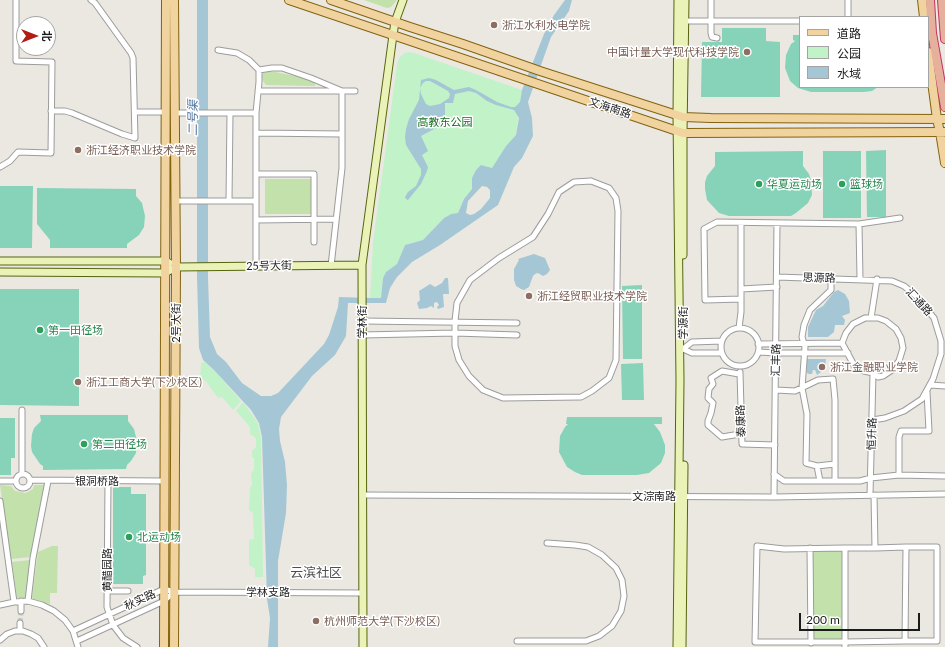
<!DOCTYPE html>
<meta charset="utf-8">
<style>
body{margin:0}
#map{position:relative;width:945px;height:647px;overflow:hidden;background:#ebe8e1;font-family:Lato,"Noto Sans SC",sans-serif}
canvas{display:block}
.legend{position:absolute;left:799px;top:16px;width:130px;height:72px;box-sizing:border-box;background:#fff;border:1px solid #a4a4a4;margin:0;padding:5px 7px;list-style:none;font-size:12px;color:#1b1b1b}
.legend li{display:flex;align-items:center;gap:8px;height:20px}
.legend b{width:20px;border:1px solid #a4a4a4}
.north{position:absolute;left:16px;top:16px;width:40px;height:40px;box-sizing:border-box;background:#fff;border:1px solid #a4a4a4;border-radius:50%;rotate:90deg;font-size:11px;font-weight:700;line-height:16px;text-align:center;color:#1b1b1b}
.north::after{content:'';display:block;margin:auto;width:14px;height:18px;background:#b11d14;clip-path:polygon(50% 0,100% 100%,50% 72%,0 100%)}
.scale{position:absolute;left:799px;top:613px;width:121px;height:18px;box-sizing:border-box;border:2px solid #1b1b1b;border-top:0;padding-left:5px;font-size:12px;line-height:14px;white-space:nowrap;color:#1b1b1b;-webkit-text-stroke:3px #fff;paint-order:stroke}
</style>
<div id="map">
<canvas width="945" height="647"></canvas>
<ul class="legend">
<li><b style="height:5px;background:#f1d3a0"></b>道路</li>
<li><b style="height:11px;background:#c1f2c8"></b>公园</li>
<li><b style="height:11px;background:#a5c7d5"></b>水域</li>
</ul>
<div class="north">北</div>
<div class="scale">200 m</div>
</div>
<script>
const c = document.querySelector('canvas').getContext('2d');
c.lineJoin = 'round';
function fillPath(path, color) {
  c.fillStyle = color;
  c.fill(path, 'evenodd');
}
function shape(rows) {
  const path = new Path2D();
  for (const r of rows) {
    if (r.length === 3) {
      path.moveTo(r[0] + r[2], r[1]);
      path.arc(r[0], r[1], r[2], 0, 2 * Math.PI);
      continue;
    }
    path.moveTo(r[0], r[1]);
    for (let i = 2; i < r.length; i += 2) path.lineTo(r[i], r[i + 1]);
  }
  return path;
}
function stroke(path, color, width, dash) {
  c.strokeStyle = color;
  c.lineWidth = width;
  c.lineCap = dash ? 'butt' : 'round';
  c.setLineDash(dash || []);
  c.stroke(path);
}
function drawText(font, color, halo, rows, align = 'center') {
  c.font = font + ' Lato,"Noto Sans SC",sans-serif';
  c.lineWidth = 3;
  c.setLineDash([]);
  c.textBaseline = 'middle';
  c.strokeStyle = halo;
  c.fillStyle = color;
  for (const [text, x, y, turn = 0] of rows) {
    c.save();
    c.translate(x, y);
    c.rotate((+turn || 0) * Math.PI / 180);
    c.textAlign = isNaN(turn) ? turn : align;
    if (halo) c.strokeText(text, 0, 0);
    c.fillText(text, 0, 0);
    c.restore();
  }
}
fillPath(shape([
 [364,0,397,0,391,7,387,8],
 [267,72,275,72,301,77,315,82,315,86,266,85,263,81,262,76,263,73],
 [265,179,311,179,311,214,265,214],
 [0,485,11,486,15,491,26,493,33,489,34,485,44,485,31,557,11,559],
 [52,546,58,546,57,593,50,593,50,604,33,599,32,597,38,552],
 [812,550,843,550,844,640,813,640],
 [30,560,26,597,25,598,17,598,12,562]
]), '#c2e1ab');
fillPath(shape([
 [408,52,414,53,522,90,516,135,506,146,492,168,481,165,472,184,472,189,464,199,458,213,451,214,444,218,423,240,405,245,397,264,386,272,383,278,381,298,370,298,373,243,397,65,399,58,403,54],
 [205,362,213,369,241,401,233,410,222,397,218,398,206,381,200,379,201,363],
 [243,402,258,423,261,437,263,577,255,577,255,569,249,565,249,540,254,539,253,513,249,510,250,488,252,485,251,474,254,469,254,458,252,457,252,451,256,447,256,438,250,434,250,427,236,411]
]), '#c1f2c8');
fillPath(shape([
 [722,28,766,28,766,41,780,42,780,97,701,97,702,42,722,42],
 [793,35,800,35,800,87,878,87,872,91,864,92,811,92,798,88,790,81,785,68,786,55,791,44,795,41,793,40],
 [886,150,886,217,867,217,866,151],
 [803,151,803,166,809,174,811,180,812,195,808,203,796,213,791,216,729,216,719,213,707,200,705,189,705,182,707,176,715,166,715,152],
 [823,151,861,151,861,218,823,218],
 [0,186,33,186,32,248,0,248],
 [37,188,136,189,136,196,142,203,145,216,144,227,139,235,127,244,127,248,50,248,50,240,37,224],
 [642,285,642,359,623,359,622,286],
 [0,289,79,289,79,406,0,405],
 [643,363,644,400,622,400,621,364],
 [40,415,128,415,128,421,134,429,137,441,136,453,131,461,127,465,126,469,43,470,43,466,40,464,32,452,31,446,32,434,34,428,41,421],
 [567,417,662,417,662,424,654,424,660,432,665,445,665,453,661,463,649,473,637,475,582,475,575,472,567,467,559,452,560,436,565,427,568,424,566,424],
 [0,418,15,418,15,458,11,458,11,475,0,475],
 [113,487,131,487,131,494,146,494,146,575,143,576,143,584,113,584]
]), '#86d3ba');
fillPath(shape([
 [197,0,208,0,208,277,210,337,217,354,226,362,242,383,261,396,271,396,278,393,324,344,329,335,338,307,339,297,370,298,381,298,383,278,386,272,397,264,405,245,423,240,444,218,451,214,458,213,464,199,472,189,472,178,476,170,481,165,492,168,506,146,516,135,519,118,514,110,496,105,487,101,476,93,469,91,455,94,453,103,445,103,445,125,436,125,436,128,421,136,428,151,422,155,428,167,427,171,421,184,408,200,406,199,405,197,408,192,416,186,421,175,421,169,406,145,405,137,406,129,409,119,419,100,421,80,429,78,436,80,454,90,469,87,476,90,497,102,511,107,515,107,520,102,522,90,544,34,554,15,565,0,572,0,569,11,551,37,528,102,532,118,533,136,522,158,514,167,498,205,440,245,412,262,397,277,390,288,386,303,348,303,346,336,342,343,335,355,312,376,281,417,279,429,280,441,285,462,287,485,286,513,278,561,278,647,268,647,270,618,267,599,262,437,259,423,251,410,213,369,203,360,199,348,197,277],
 [426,81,430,81,448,91,450,94,449,98,440,104,430,106,426,104,421,94,420,88,423,83],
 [482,186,487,187,490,190,490,198,481,209,474,214,470,215,466,213,468,201],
 [534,254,545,258,550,270,547,274,543,276,538,273,535,274,533,276,529,287,524,290,521,289,516,286,514,280,514,269,519,260,518,259],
 [445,278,448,278,449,294,443,294,444,307,438,309,437,307,439,305,437,302,434,303,434,308,431,306,427,308,419,309,417,303,420,300,419,291,430,284,435,287,442,283],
 [838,290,845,294,849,301,850,313,842,316,845,320,844,325,835,325,834,332,828,337,808,337,808,327,816,310,823,306,834,292],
 [807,359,826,359,825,369,817,375,815,370,813,370,812,374,809,374,807,373]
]), '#a5c7d5');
stroke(shape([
 [20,623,21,611]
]), '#ccc9c3', 5, [5, 2.5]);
const minor = shape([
 [711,0,711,33,712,37,717,38],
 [848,0,848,17],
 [684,21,800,21],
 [218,50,237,53,249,60,259,70,259,82,256,113,256,266],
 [259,70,272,68,282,68,311,78,342,91,342,168,331,266],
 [258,91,355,91],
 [51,111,65,111,72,113,122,134,135,138,133,58,131,53,95,3,91,0],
 [135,112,165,112],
 [175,113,256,113],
 [256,133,342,134],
 [0,167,10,161,18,152,51,153,52,62,16,61,16,0],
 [256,174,314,174,314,242],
 [591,181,609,188,616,198,618,211,616,360,609,378,592,391,581,397,503,398,483,390,469,376,459,360,455,346,455,321,457,303,470,280,499,258,533,237,548,214,559,192,574,182,591,181],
 [176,201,256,201],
 [229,201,230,113],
 [256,220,336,219],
 [859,224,860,279],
 [777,277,892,281,904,286,916,296,934,318,941,341,941,354,933,379,922,399,904,411,885,418,872,420],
 [741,289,777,287],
 [741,299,705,300,704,229,717,222,859,224,900,218],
 [865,318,878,318,886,321,896,329,901,338,903,348,899,361,892,370,883,376,878,377,873,373,864,371,855,367,842,343,846,333,853,324,865,318],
 [871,318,877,279],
 [362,321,517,323],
 [739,328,741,312,741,223],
 [740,347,19],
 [362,335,455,333,517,335],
 [722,341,692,342,683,349,692,353,722,353],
 [758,344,842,343],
 [759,352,776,353,848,353],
 [740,372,742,444,775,445],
 [739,374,722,371,711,378,713,384,709,389,708,398,713,403,711,413,708,421,708,425,722,437,740,434],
 [930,385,945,386],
 [776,390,795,391,818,380,833,379,835,400,835,481],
 [22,410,22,473],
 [817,466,835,464],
 [23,481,7],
 [774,474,784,481,860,481,871,478,899,475,945,476],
 [899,475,899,437,901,431,929,431,927,392],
 [30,480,164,481],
 [0,481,15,481],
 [108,481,107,607,113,625,123,638,137,647],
 [820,481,817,466,806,463,807,414,802,388,805,347,802,337,804,325,810,310,831,290,831,278],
 [362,495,774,497,945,494],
 [870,495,873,373],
 [874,495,875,548,906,547,905,641,845,642,845,548,875,548],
 [774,497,777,223],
 [0,501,14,602],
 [810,548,811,643],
 [845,548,784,549,757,546,755,642,845,642,845,647],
 [107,591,128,591],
 [28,601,33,558,48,481],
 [0,605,14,602,28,601,42,605,54,611,65,620,73,631,78,647],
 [21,611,21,601],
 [20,631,20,623],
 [73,631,164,589,174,592,363,593],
 [0,640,7,634,15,631,23,631,31,634,38,638,44,647],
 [77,641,164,601,174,592],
 [517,641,586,641,599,636,612,626,621,611,624,596,622,580,616,568,602,555,588,547,575,545,547,543],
 [905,641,937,641,937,547,906,547]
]);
const secondary = shape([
 [683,255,683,133,685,0],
 [0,261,165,261,169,263],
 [0,272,165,273,176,267,362,265],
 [363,647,362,265,393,35,395,22,403,0],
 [677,647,680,381,677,115,678,0],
 [682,647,684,465]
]);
const primary = shape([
 [289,0,683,133,945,132],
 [331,0,410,27,463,44,540,71,683,117,711,118,945,119],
 [922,0,924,17],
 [928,52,937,119,940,132,945,163],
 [164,647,166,0],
 [174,647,176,267,174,0]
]);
const trunk = shape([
 [930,0,932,33,945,107],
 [942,0,945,39]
]);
stroke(minor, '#9c9c9c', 7);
stroke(secondary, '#56640f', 9);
stroke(primary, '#82630f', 10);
stroke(trunk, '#c2355d', 10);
stroke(minor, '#fff', 5);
stroke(secondary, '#ebf2b8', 7);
stroke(primary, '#f1d3a0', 8);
stroke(trunk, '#e6b19c', 8);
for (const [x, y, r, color] of [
 [494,25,4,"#8d6e63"],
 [747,52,4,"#8d6e63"],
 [78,150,4,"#8d6e63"],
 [759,184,4,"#2e9e5b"],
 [842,184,4,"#2e9e5b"],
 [529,296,4,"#8d6e63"],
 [40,330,4,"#2e9e5b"],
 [822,367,4,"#8d6e63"],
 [78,382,4,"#8d6e63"],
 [84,444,4,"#2e9e5b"],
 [129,537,4,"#2e9e5b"],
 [316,621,4,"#8d6e63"]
]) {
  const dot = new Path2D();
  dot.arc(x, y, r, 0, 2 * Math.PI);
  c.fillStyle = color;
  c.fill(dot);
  stroke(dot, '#fff', 1.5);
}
drawText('11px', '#785e54', '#fff', [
 ["浙江水利水电学院",502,25],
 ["中国计量大学现代科技学院",739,52,"right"],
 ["浙江经济职业技术学院",86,150],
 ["浙江经贸职业技术学院",537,296],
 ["浙江金融职业学院",830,367],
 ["浙江工商大学(下沙校区)",86,382],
 ["杭州师范大学(下沙校区)",324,621]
], 'left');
drawText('11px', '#1b1b1b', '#fff', [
 ["文海南路",610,108,18],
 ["25号大街",269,266,-1],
 ["思源路",819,278,1],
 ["汇通路",919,302,47],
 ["学林街",362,322,-90],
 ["2号大街",176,323,-90],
 ["学源街",683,323,-90],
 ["汇丰路",776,360,-89],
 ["泰康路",741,421,-92],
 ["恒升路",872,434,-89],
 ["银洞桥路",97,481],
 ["文淙南路",654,496],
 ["黄醋园路",107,570,-90],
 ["学林支路",268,592],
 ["秋实路",140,600,-25]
]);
drawText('11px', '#166b22', '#fff', [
 ["高教东公园",445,122]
]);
drawText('11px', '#27864d', '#fff', [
 ["华夏运动场",767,184],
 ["篮球场",850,184],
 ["第一田径场",48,330],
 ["第二田径场",92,444],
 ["北运动场",137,537]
], 'left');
drawText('italic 12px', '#52749f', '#fff', [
 ["二号渠",193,118,-90]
]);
drawText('13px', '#4e4e4e', '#fff', [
 ["云滨社区",316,573]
]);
</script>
